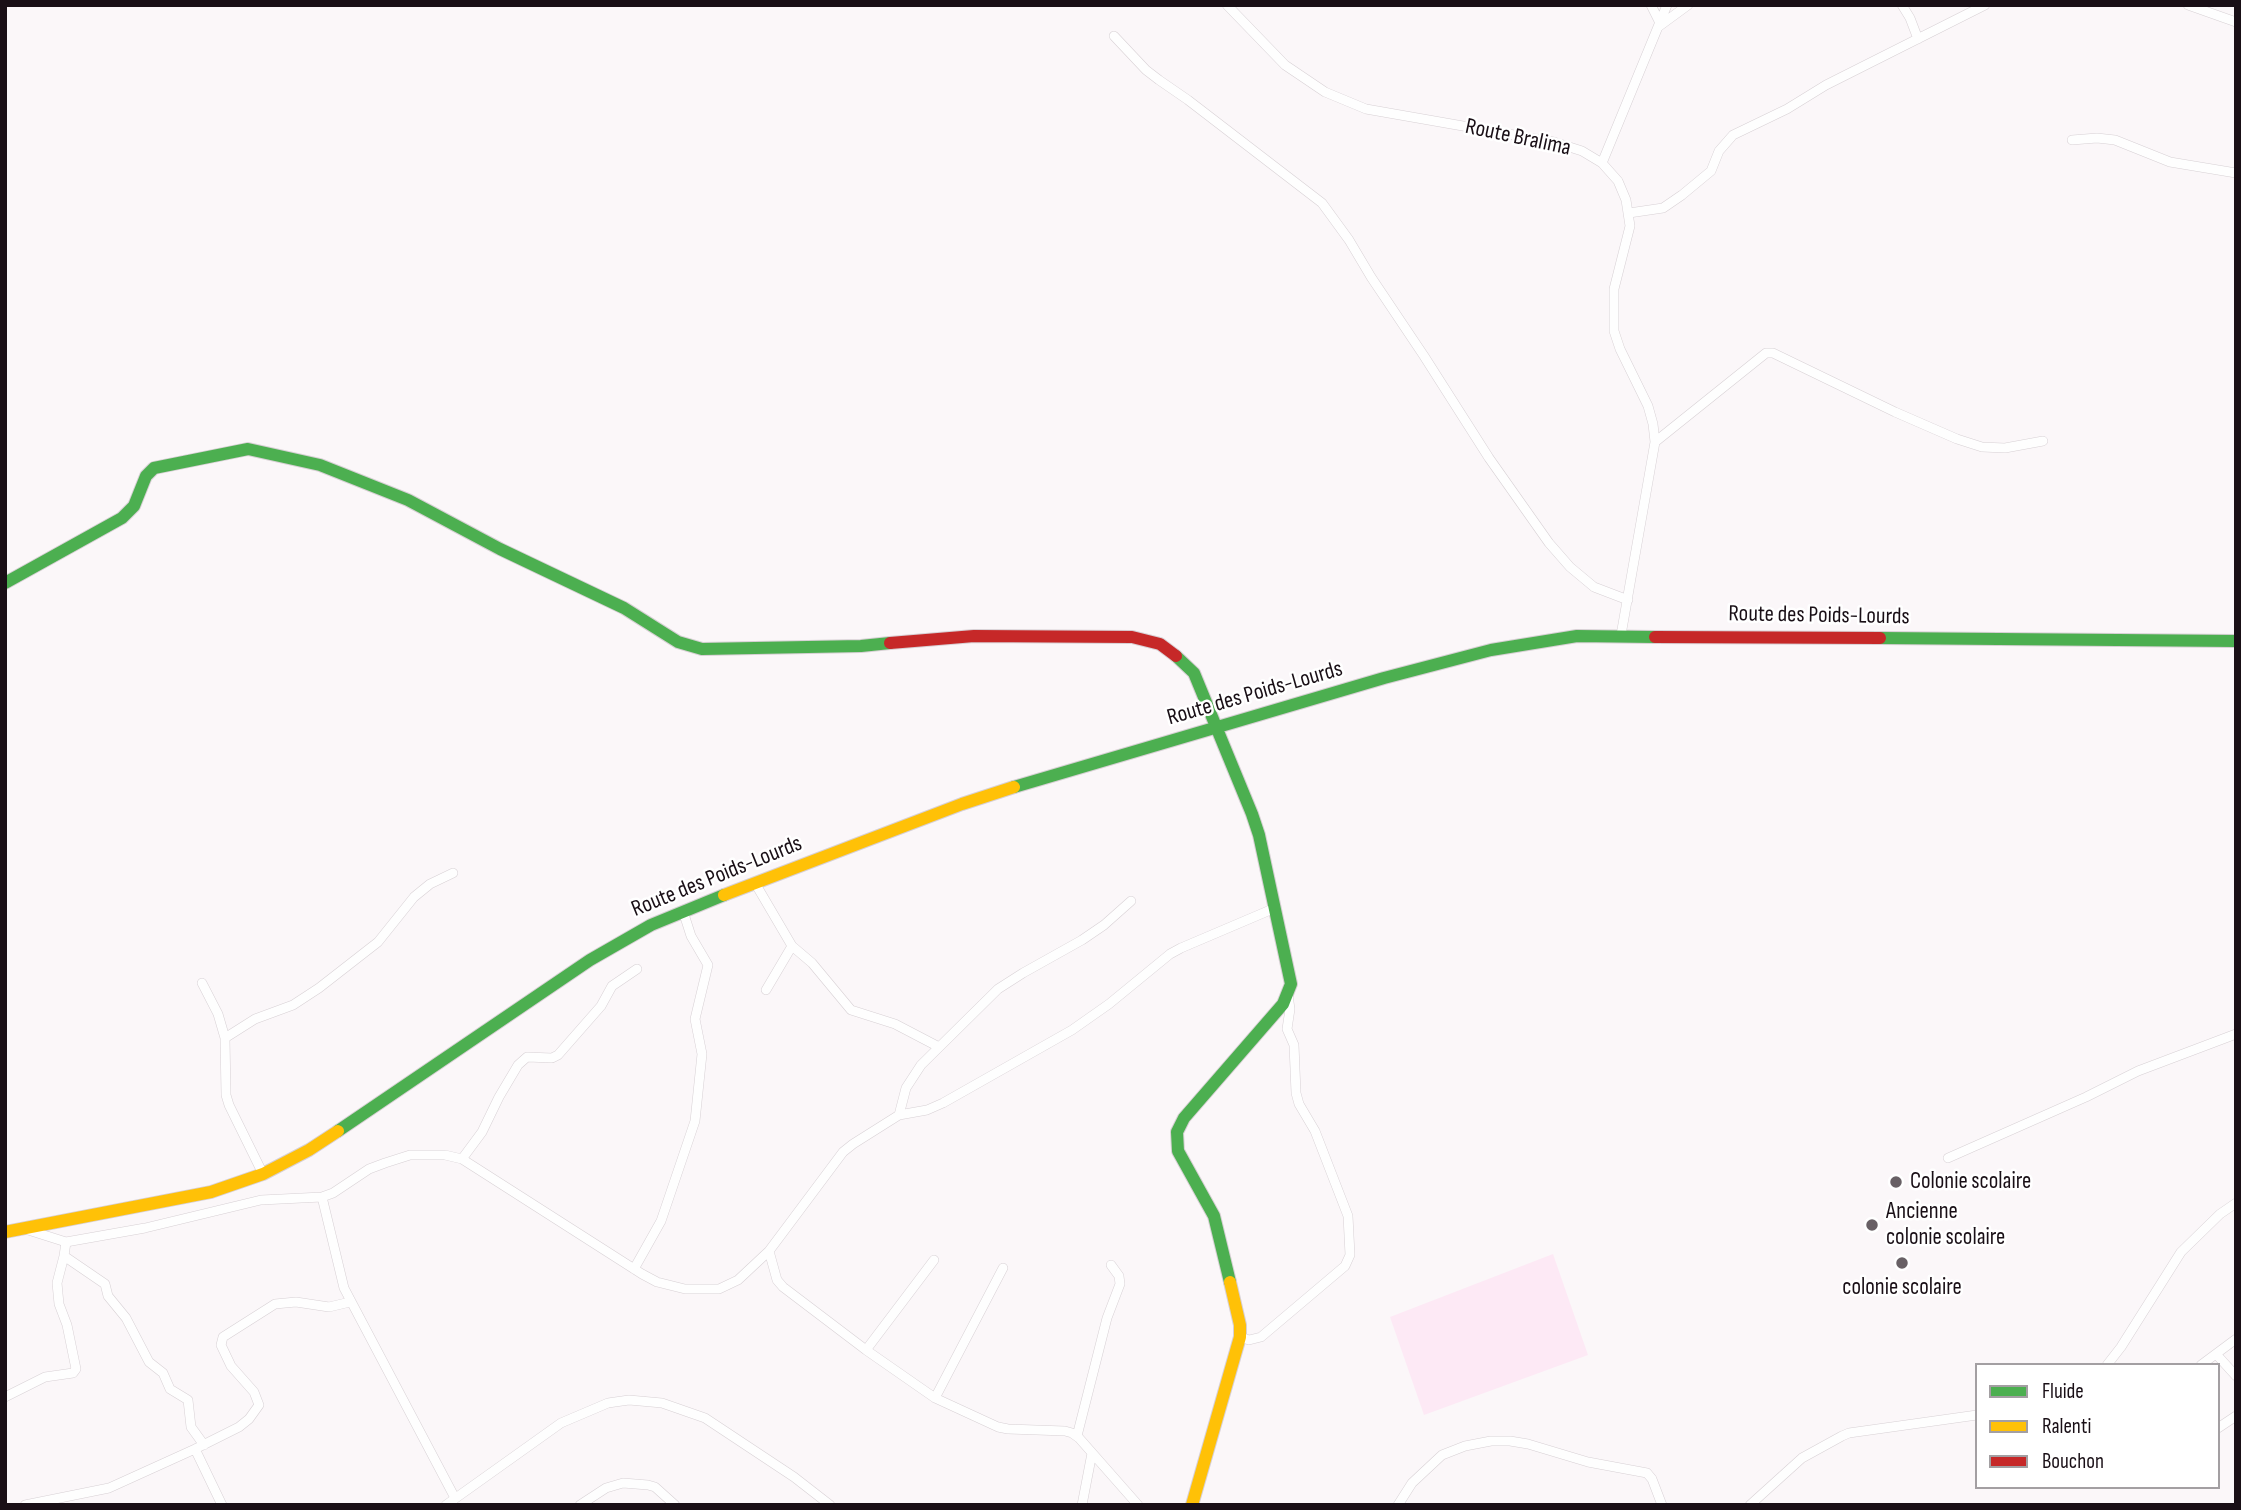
<!DOCTYPE html>
<style>
body{margin:0}
#map{position:relative;width:2241px;height:1510px;overflow:hidden;background:#fbf7f9;font-family:"Sofia Sans Condensed",sans-serif}
canvas{display:block}
.frame{position:absolute;inset:0;border:7px solid #190f16;pointer-events:none}
.legend{position:absolute;left:1975px;top:1363px;width:245px;height:126px;box-sizing:border-box;background:#fff;border:2px solid #a39fa2;margin:0;padding:9px 12px;list-style:none;font-size:21px;color:#190f16}
.legend li{display:flex;align-items:center;gap:14px;height:35px}
.legend b{width:35px;border:2px solid #a39fa2}
</style>
<div id="map">
<canvas width="2241" height="1510"></canvas>
<div class="frame"></div>
<ul class="legend">
<li><b style="height:9px;background:#4caf50"></b>Fluide</li>
<li><b style="height:9px;background:#ffc107"></b>Ralenti</li>
<li><b style="height:9px;background:#c62828"></b>Bouchon</li>
</ul>
</div>
<script>
const c = document.querySelector('canvas').getContext('2d');
c.lineJoin = 'round';
function fillPath(path, color) {
  c.fillStyle = color;
  c.fill(path, 'evenodd');
}
function shape(rows) {
  const path = new Path2D();
  for (const r of rows) {
    path.moveTo(r[0], r[1]);
    for (let i = 2; i < r.length; i += 2) path.lineTo(r[i], r[i + 1]);
  }
  return path;
}
function stroke(path, color, width, dash) {
  c.strokeStyle = color;
  c.lineWidth = width;
  c.lineCap = dash ? 'butt' : 'round';
  c.setLineDash(dash || []);
  c.stroke(path);
}
function drawText(font, color, halo, rows, align = 'center') {
  c.font = font + ' "Sofia Sans Condensed",sans-serif';
  c.lineWidth = 5;
  c.setLineDash([]);
  c.textBaseline = 'middle';
  c.strokeStyle = halo;
  c.fillStyle = color;
  for (const [text, x, y, turn = 0] of rows) {
    c.save();
    c.translate(x, y);
    c.rotate((+turn || 0) * Math.PI / 180);
    c.textAlign = isNaN(turn) ? turn : align;
    if (halo) c.strokeText(text, 0, 0);
    c.fillText(text, 0, 0);
    c.restore();
  }
}
fillPath(shape([
 [1553,1254,1588,1355,1424,1415,1390,1317]
]), '#fde9f5');
const street = shape([
 [1227,5,1285,65,1325,92,1366,109,1554,142,1582,151,1602,163,1618,181,1626,200,1630,226,1614,289,1614,331,1620,349,1648,406,1653,424,1655,442,1621,635],
 [1651,5,1659,21],
 [1902,5,1910,18,1918,39],
 [2188,5,2236,22],
 [1658,27,1688,5],
 [1114,36,1146,70,1159,80,1188,100,1322,203,1349,240,1371,277,1424,356,1489,458,1549,543,1570,567,1594,587,1628,600],
 [2072,140,2097,138,2115,140,2170,162,2236,173],
 [1602,163,1667,5],
 [1629,213,1663,208,1682,195,1711,171,1719,151,1733,135,1787,109,1826,85,1985,5],
 [1655,442,1766,353,1773,353,1895,412,1957,439,1982,447,2005,448,2043,441],
 [755,883,792,946,766,990],
 [792,946,812,963,851,1010,895,1024,939,1047],
 [202,983,218,1014,225,1038,226,1095,229,1105,263,1174],
 [225,1038,255,1019,293,1005,319,988,378,942,414,897,430,884,453,873],
 [899,1115,906,1088,921,1065,998,989,1023,973,1082,940,1104,925,1131,901],
 [1948,1158,2086,1097,2138,1071,2236,1034],
 [462,1159,482,1132,499,1097,518,1065,527,1057,552,1058,558,1055,601,1006,612,986,637,969],
 [322,1197,344,1288,455,1498],
 [25,1229,66,1242,145,1228,261,1200,322,1197,333,1193,369,1169,385,1163,410,1155,445,1155,462,1159,642,1274,657,1282,685,1289,719,1289,738,1280,769,1251,843,1152,853,1144,899,1115,927,1110,943,1103,1072,1030,1109,1004,1170,954,1181,948,1275,908],
 [66,1242,64,1256,105,1284,108,1296,126,1318,149,1362,163,1373,170,1389,188,1400,191,1427,204,1445],
 [769,1251,777,1280,783,1287,866,1350,935,1398,998,1427,1008,1429,1065,1431,1072,1433,1079,1438,1138,1505],
 [634,1269,661,1221,695,1121,702,1054,695,1019,708,965,691,936,683,911],
 [1240,1337,1249,1340,1261,1337,1345,1266,1350,1255,1348,1216,1315,1131,1299,1104,1296,1093,1294,1045,1287,1029,1290,1009,1288,995],
 [866,1350,934,1260],
 [2216,1354,2236,1376],
 [2107,1365,2121,1347,2181,1252,2220,1214,2236,1203],
 [2201,1365,2236,1339],
 [5,1397,45,1377,73,1373,76,1369,67,1325,59,1304,57,1283,64,1256],
 [935,1398,1003,1268],
 [2218,1428,2236,1416],
 [1077,1436,1107,1318,1120,1284,1119,1276,1111,1265],
 [195,1449,239,1427,249,1419,259,1405,254,1392,231,1366,221,1345,223,1337,275,1304,296,1302,329,1307,350,1302],
 [25,1505,109,1488,195,1449,222,1505],
 [446,1505,561,1423,608,1403,629,1400,662,1403,705,1418,794,1477,830,1505],
 [580,1505,606,1488,623,1483,648,1485,655,1487,675,1505],
 [1082,1505,1092,1453],
 [1398,1505,1412,1483,1442,1455,1465,1446,1491,1441,1510,1441,1528,1444,1588,1462,1647,1473,1652,1479,1662,1505],
 [1750,1505,1802,1458,1842,1436,1849,1433,1977,1415]
]);
const fast = shape([
 [5,583,122,518,134,506,146,476,154,468,248,449,320,465,408,500,500,549,624,608,678,642,702,649,861,646,890,643],
 [1880,638,2236,641],
 [1176,656,1194,673,1252,814,1259,835,1291,984,1283,1004,1184,1118,1177,1132,1178,1151,1214,1216,1230,1282],
 [1014,787,1384,678,1491,650,1577,636,1655,637],
 [338,1131,590,960,651,925,724,895]
]);
const slow = shape([
 [724,895,962,804,1014,787],
 [5,1232,211,1192,263,1174,309,1150,338,1131],
 [1192,1505,1240,1337,1240,1325,1230,1282]
]);
const jam = shape([
 [1655,637,1880,638],
 [890,643,974,636,1132,637,1160,644,1176,656]
]);
stroke(street, '#d7d0d4', 10);
stroke(fast, '#d7d0d4', 14);
stroke(slow, '#d7d0d4', 14);
stroke(jam, '#d7d0d4', 14);
stroke(street, '#fefefe', 9);
stroke(fast, '#4caf50', 12);
stroke(slow, '#ffc107', 12);
stroke(jam, '#c62828', 12);
for (const [x, y, r, color] of [
 [1896,1182,7,"#686065"],
 [1872,1225,7,"#686065"],
 [1902,1263,7,"#686065"]
]) {
  const dot = new Path2D();
  dot.arc(x, y, r, 0, 2 * Math.PI);
  c.fillStyle = color;
  c.fill(dot);
  stroke(dot, '#fff', 2.5);
}
drawText('23px', '#190f16', '#fff', [
 ["Route Bralima",1518,138,12],
 ["Route des Poids-Lourds",1819,616,1],
 ["Route des Poids-Lourds",1255,694,-16],
 ["Route des Poids-Lourds",717,877,-22]
]);
drawText('23px', '#190f16', '#fff', [
 ["Colonie scolaire",1910,1182],
 ["Ancienne",1886,1212],
 ["colonie scolaire",1886,1238],
 ["colonie scolaire",1902,1288,"center"]
], 'left');
</script>
